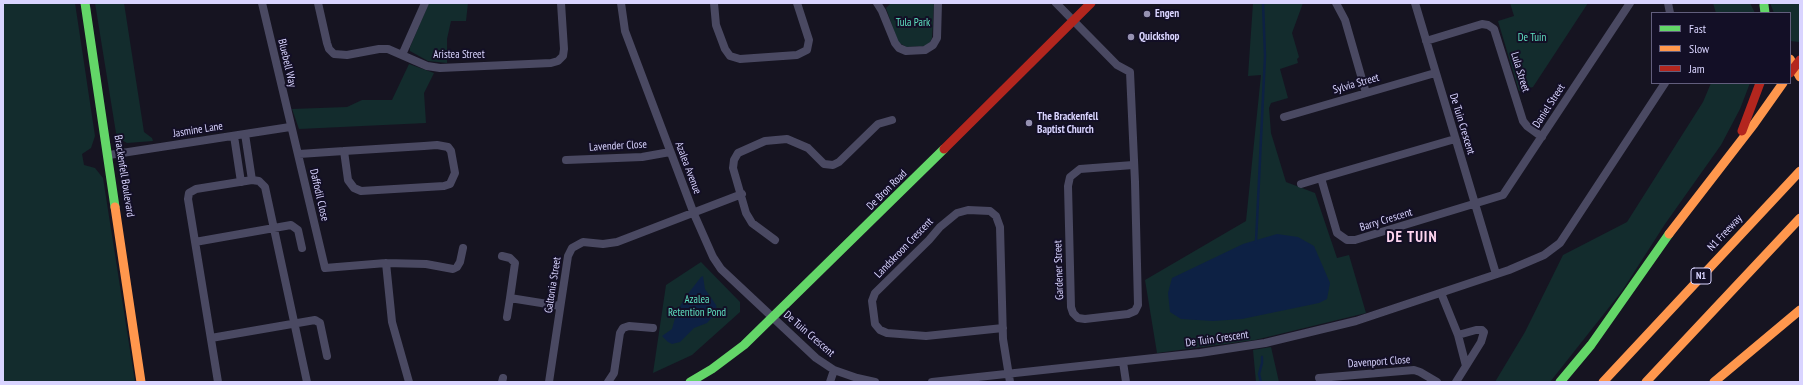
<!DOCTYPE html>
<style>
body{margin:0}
#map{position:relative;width:1803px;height:385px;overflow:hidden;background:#161421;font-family:"PT Sans Narrow",sans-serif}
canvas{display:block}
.frame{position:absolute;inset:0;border:4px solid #d9d4ff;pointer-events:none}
.legend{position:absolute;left:1651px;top:12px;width:140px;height:72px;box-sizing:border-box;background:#130f26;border:1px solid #625e7d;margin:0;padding:5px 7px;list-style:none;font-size:12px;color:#d9d4ff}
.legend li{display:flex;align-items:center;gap:8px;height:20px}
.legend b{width:20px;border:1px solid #625e7d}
</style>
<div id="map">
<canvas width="1803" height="385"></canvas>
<div class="frame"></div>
<ul class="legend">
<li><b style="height:5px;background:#63d668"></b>Fast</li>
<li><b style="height:5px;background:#ff974d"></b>Slow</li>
<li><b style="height:5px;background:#b3261e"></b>Jam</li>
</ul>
</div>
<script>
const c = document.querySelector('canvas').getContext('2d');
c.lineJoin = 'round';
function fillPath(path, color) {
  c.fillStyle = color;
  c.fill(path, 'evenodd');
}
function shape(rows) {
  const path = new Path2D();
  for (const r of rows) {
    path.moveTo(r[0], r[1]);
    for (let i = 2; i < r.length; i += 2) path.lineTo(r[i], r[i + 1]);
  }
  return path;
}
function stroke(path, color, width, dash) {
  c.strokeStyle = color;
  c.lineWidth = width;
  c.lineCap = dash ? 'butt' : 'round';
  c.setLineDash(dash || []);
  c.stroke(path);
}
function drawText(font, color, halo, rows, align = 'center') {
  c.font = font + ' "PT Sans Narrow",sans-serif';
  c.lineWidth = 4;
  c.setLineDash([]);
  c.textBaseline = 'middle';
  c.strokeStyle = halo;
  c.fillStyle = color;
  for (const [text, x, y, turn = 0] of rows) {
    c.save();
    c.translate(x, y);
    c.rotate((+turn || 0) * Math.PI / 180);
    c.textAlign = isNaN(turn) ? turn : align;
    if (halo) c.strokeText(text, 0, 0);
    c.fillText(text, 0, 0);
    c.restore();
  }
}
fillPath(shape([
 [3,3,75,3,95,136,91,148,82,154,84,165,95,168,103,178,135,382,3,382],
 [95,3,124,3,144,132,152,138,153,141,127,143,120,139,116,133],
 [429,3,468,3,466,21,451,21,447,39,447,63,428,61,410,51,410,47],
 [891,3,934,3,932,38,929,44,924,46,906,47,898,42,886,8],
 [1253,3,1303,3,1292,33,1299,57,1297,59,1298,63,1280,69,1288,98,1271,103,1269,108,1271,133,1286,182,1315,193,1337,258,1349,255,1366,313,1255,340,1157,353,1145,280,1246,221,1261,75,1248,76],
 [1510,3,1588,3,1533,87,1519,91,1498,21,1514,16],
 [1713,3,1750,3,1755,13,1716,13],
 [1770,3,1800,3,1800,42,1790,41,1790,13,1774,13],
 [409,64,434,73,424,93,426,123,299,129,292,109,347,107,362,100,392,100],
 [1711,83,1750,83,1740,109,1721,145,1665,224,1622,291,1550,382,1495,382,1525,332,1563,255,1627,222,1703,102],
 [701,262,740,302,740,312,692,355,653,373,666,285],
 [1271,347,1279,382,1256,382,1253,350]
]), '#132c2d');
fillPath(shape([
 [1277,234,1298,237,1314,246,1330,283,1327,299,1319,303,1242,319,1213,321,1181,319,1170,312,1168,293,1172,278,1243,244],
 [703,276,705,289,716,305,717,312,707,323,694,328,680,342,672,344,668,342,662,336,672,329,677,311,687,295,701,277]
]), '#0d2144');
stroke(shape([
 [1256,242,1265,56,1263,3],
 [1261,382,1259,374,1262,363,1262,357]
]), '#0d2144', 2.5);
stroke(shape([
 [262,3,325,268,386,263,426,264,453,269,457,267,460,262,463,248],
 [318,3,327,43,329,49,334,54,347,55,379,49,388,49,427,66,440,68,551,63,558,61,563,56,564,49,561,3],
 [621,3,625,31,694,214,713,257,721,269,816,358,834,370,857,378,875,382],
 [714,3,716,25,725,49,730,56,740,59,797,55,807,50,809,40,797,3],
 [877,3,882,11,895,43,899,48,906,51,925,50,933,45,937,38,938,3],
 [1056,3,1117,65,1130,72,1135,182,1138,305,1135,311,1128,314,1085,319,1078,318,1073,313,1071,307,1068,186,1070,177,1080,169,1133,165],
 [1336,3,1345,20,1366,93],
 [1415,3,1496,274],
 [1668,3,1670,13],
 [1426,41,1482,24,1488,25,1494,29,1523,121,1527,126,1542,137],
 [402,55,425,3],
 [1284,117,1435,73],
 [245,134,252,180],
 [234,136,241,182],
 [1455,139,1321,178,1337,233,1347,240,1355,240,1503,195,1630,3],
 [299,154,344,151,424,146,437,145,448,147,451,151,455,173,450,184,444,186,361,191,354,188,348,180,344,151],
 [109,155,290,127],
 [566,160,642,157,670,152],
 [1301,184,1321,178],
 [775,240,752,223,746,213,733,168,734,160,738,153,765,141,787,139,808,148,824,164,833,165,839,162,878,124,892,120],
 [195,242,291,225,298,230,302,248],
 [502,256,510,258,515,263,510,298,560,306],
 [386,263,392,322,409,382],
 [1441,293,1458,335,1466,366,1456,382],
 [507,317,510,298],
 [1003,328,926,336,887,333,880,330,875,324,872,301,875,293,929,240,940,227,957,213,968,210,990,211,996,216,1000,227,1003,339,1010,382],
 [1458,335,1476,330,1482,330,1484,332,1481,342,1466,366],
 [211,338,315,320,320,323,327,356],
 [1123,362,1126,382],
 [1319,378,1414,370,1420,372,1437,382],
 [218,382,188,199,189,193,196,189,252,180,259,181,265,187,307,382],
 [502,382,503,378],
 [549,382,568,256,572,248,583,242,603,244,617,242,742,194],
 [608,382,614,373,620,333,623,328,629,326,653,328],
 [830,382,834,370],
 [932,382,1200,353,1265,343,1356,321,1509,270,1544,255,1560,243,1665,83]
]), '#4a4962', 8);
stroke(shape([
 [85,3,115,207],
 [1764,5,1765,13],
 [690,382,712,369,744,345,944,149],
 [1560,382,1591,345,1669,234]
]), '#63d668', 9);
stroke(shape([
 [1790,59,1800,77],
 [115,207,141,382],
 [1669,234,1754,124,1783,83],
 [1603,382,1800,171],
 [1646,382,1800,218],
 [1714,382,1800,310]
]), '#ff974d', 9);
stroke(shape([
 [1790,73,1800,60],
 [1742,131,1760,83],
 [944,149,1091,3]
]), '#b3261e', 9);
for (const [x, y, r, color] of [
 [1147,14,4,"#9591b1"],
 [1131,37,4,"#9591b1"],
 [1029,123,4,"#9591b1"]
]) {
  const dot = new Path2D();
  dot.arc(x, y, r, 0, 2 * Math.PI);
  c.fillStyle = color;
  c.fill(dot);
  stroke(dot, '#130f26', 1.5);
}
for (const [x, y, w] of [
 [1701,276,20]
]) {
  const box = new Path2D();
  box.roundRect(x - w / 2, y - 8, w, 16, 3);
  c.fillStyle = '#130f26';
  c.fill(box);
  stroke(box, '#d9d4ff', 1);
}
drawText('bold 10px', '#d9d4ff', null, [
 ["N1",1701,276]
]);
drawText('bold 11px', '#d9d4ff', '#130f26', [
 ["Engen",1155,14],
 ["Quickshop",1139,37],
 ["The Brackenfell",1037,117],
 ["Baptist Church",1037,130]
], 'left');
drawText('11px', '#5fe0c0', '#130f26', [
 ["Tula Park",913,23],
 ["De Tuin",1532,38],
 ["Azalea",697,300],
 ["Retention Pond",697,313]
]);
drawText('11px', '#d9d4ff', '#130f26', [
 ["Aristea Street",459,55],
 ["Bluebell Way",287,63,77],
 ["Lula Street",1520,72,73],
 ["Sylvia Street",1356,84,-16],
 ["Daniel Street",1549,106,-57],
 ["De Tuin Crescent",1462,124,73],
 ["Jasmine Lane",198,130,-9],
 ["Lavender Close",618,146,-3],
 ["Azalea Avenue",688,168,69],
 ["Brackenfell Boulevard",124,176,81],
 ["De Bron Road",887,190,-45],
 ["Daffodil Close",319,195,77],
 ["Barry Crescent",1386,220,-17],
 ["N1 Freeway",1725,233,-47],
 ["Landskroon Crescent",904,248,-46],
 ["Gardener Street",1059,270,-92],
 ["Galtonia Street",553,285,-81],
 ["De Tuin Crescent",809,334,41],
 ["De Tuin Crescent",1217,339,-8],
 ["Davenport Close",1379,362,-4]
]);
c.letterSpacing = '1px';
drawText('bold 15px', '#ffd6f0', '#130f26', [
 ["DE TUIN",1412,238]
]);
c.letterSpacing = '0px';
</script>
